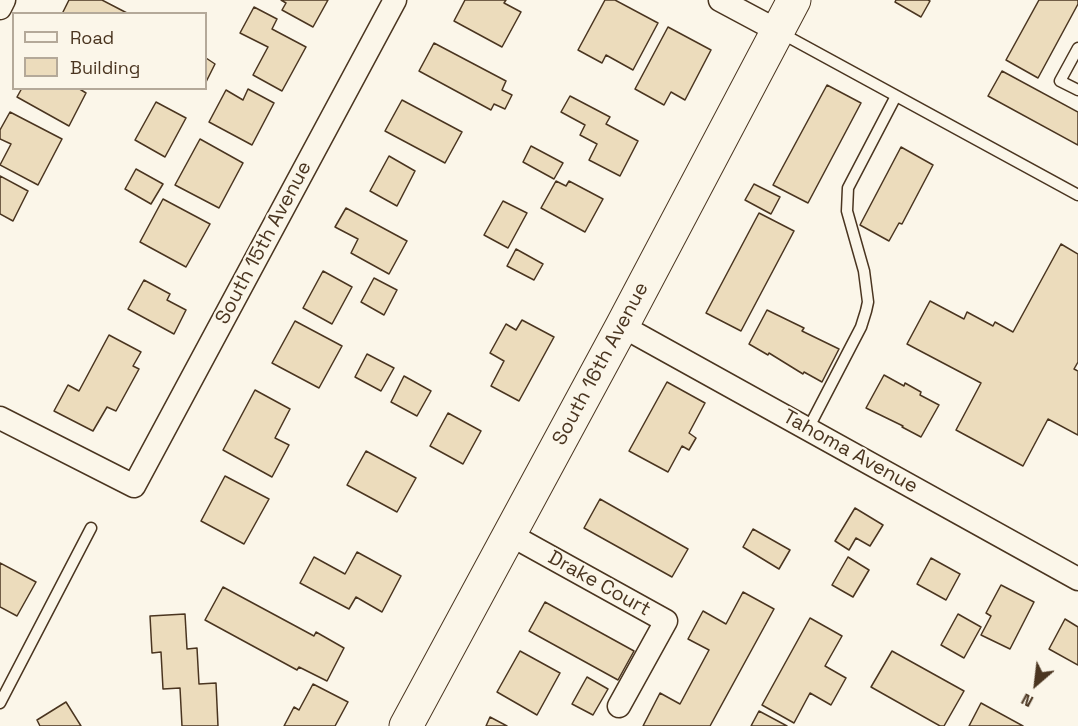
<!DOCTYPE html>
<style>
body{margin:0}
#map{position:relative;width:1078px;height:726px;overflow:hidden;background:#fbf6e9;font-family:"Space Grotesk",sans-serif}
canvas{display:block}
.legend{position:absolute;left:12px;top:12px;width:195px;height:78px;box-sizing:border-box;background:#fbf6e9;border:2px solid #b4a999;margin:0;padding:8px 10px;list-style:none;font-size:18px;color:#4a3520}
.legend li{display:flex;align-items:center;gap:12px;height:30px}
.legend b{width:30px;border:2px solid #b4a999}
.north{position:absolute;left:1006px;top:654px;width:60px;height:60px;-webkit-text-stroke:4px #fbf6e9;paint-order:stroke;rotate:208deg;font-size:16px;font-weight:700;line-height:24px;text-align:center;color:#4a3520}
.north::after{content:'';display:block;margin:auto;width:21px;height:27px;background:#4a3520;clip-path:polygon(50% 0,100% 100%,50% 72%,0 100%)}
</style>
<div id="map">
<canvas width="1078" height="726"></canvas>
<ul class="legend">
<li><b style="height:8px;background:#fbf6e9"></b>Road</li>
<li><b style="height:16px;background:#ecdcbc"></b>Building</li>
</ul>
<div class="north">N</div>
</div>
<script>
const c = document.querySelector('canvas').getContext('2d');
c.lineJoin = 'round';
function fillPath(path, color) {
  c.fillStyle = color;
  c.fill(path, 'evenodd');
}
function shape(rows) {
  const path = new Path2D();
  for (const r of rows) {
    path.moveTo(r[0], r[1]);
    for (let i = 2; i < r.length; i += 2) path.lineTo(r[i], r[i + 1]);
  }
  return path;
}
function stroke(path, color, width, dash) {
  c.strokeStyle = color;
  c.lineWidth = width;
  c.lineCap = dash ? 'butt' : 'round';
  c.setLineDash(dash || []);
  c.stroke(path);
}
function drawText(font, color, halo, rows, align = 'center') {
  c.font = font + ' "Space Grotesk",sans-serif';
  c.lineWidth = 4.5;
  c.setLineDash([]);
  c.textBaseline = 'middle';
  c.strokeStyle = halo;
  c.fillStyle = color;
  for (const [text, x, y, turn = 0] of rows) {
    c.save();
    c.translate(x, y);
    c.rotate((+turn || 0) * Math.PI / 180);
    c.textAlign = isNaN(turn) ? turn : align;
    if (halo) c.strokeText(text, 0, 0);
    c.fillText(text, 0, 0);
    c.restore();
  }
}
const building = shape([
 [69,0,102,0,127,13,62,14,69,0],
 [281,0,328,0,313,27,282,10,286,3,281,0],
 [465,0,506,0,504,3,521,12,502,47,454,21,465,0],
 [605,0,615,0,658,23,633,70,606,55,602,63,578,50,605,0],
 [896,0,928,0,930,1,921,17,895,2,896,0],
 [1039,0,1078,0,1078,4,1038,78,1006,60,1039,0],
 [254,7,277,19,272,29,306,47,282,91,253,75,268,47,240,33,254,7],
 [668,27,711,50,685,100,671,92,664,105,635,89,668,27],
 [434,43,506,81,502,90,512,95,505,109,494,104,491,110,419,71,434,43],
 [206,58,215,64,206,82,206,58],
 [1002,71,1078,112,1078,145,988,96,1002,71],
 [827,85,861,103,808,203,773,185,827,85],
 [22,88,78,88,86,93,69,126,17,97,22,88],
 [248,89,274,103,252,145,209,122,226,90,243,100,248,89],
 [570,96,610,117,606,124,638,141,620,176,589,160,597,144,580,135,585,125,561,112,570,96],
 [402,100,462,132,445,163,385,131,402,100],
 [156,102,186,118,165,157,135,140,156,102],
 [10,112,62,139,38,185,0,165,11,144,0,139,0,130,10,112],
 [200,139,243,163,219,208,175,185,200,139],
 [531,146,563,163,554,179,523,162,531,146],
 [901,147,933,165,902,224,899,223,889,241,860,225,901,147],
 [389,156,415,171,397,206,370,191,389,156],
 [136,169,163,184,151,204,125,189,136,169],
 [0,176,28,191,13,221,0,214,0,176],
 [556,181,566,186,569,181,603,199,585,232,541,208,556,181],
 [754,184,780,197,771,214,745,200,754,184],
 [163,199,210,224,186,267,140,242,163,199],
 [503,201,527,213,508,248,484,235,503,201],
 [346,208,407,241,389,274,351,253,358,239,335,227,346,208],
 [759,213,794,231,741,331,706,313,759,213],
 [1061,244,1078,254,1078,362,1074,369,1078,371,1078,435,1048,419,1023,466,956,430,981,383,907,344,930,301,964,319,967,312,993,326,995,322,1013,332,1061,244],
 [516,249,543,264,534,280,507,266,516,249],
 [323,271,352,287,332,324,303,308,323,271],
 [374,278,397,290,384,315,361,302,374,278],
 [144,280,170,294,167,300,186,310,174,334,128,309,144,280],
 [767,310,804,328,802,331,839,349,822,382,804,372,803,374,769,353,768,355,749,344,767,310],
 [522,320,554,337,519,401,491,386,504,361,490,353,506,324,516,330,522,320],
 [295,321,342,346,319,388,272,363,295,321],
 [109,335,141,352,133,366,139,369,116,411,107,407,93,431,54,411,68,385,79,391,109,335],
 [367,354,394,368,381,391,355,377,367,354],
 [884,375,904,386,905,383,921,392,920,395,939,405,921,437,902,427,903,426,866,408,884,375],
 [404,376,431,391,417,416,391,402,404,376],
 [667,382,705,403,689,433,696,438,689,450,682,446,668,472,629,451,667,382],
 [255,390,290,409,275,438,289,445,272,477,223,450,255,390],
 [448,413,481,431,463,464,430,446,448,413],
 [366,451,416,478,397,512,347,485,366,451],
 [225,476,269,499,244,544,201,521,225,476],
 [600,499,688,549,672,577,584,528,600,499],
 [855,508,883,525,870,546,856,538,849,550,835,541,855,508],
 [753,529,790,550,779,569,743,547,753,529],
 [357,552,401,576,382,612,356,597,349,609,300,583,314,557,345,574,357,552],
 [848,557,869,570,853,597,832,585,848,557],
 [931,558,960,574,946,600,917,584,931,558],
 [0,563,36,582,17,616,0,607,0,563],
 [1001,585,1034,602,1010,649,981,635,991,616,986,613,1001,585],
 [223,587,314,636,316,632,344,648,327,681,299,667,297,670,205,620,223,587],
 [743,592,774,609,710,726,643,726,660,693,680,704,709,650,688,639,703,611,726,624,743,592],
 [545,602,634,651,618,680,529,631,545,602],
 [185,614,187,649,197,648,199,684,216,683,218,726,182,726,180,688,163,689,161,652,152,653,150,616,185,614],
 [958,614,981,627,964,658,941,645,958,614],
 [810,618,842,636,825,666,846,678,831,705,810,693,794,723,762,705,810,618],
 [1065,619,1078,627,1078,665,1049,649,1065,619],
 [520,651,560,673,537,715,497,692,520,651],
 [892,651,964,691,944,726,940,726,871,687,892,651],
 [587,677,608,689,593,715,572,704,587,677],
 [313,684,348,702,335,726,284,726,294,707,299,710,313,684],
 [66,702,81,726,40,726,37,720,66,702],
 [981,703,1023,726,969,726,981,703],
 [759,711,787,726,751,726,759,711],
 [490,717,507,726,486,726,490,717]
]);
fillPath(building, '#ecdcbc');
stroke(building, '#4a3520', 1.5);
const lane = shape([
 [781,33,1078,195],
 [1078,48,1060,81,1078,90],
 [808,429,861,327,866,311,868,302,864,271,847,211,848,188,896,96],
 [0,703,91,528]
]);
const street = shape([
 [720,0,778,31],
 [0,8,4,0],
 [622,326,1078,579],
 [0,418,134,486,395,0],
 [509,534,666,621,619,706]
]);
const primary = shape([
 [406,726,622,326,794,0]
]);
stroke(lane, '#4a3520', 13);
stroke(street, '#4a3520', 25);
stroke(primary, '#4a3520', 35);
stroke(lane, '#fbf6e9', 10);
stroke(street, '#fbf6e9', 22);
stroke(primary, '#fbf6e9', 33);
drawText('20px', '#4a3520', '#fbf6e9', [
 ["South 15th Avenue",264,243,-62],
 ["South 16th Avenue",601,364,-62],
 ["Tahoma Avenue",850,452,29],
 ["Drake Court",599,584,29]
]);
</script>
